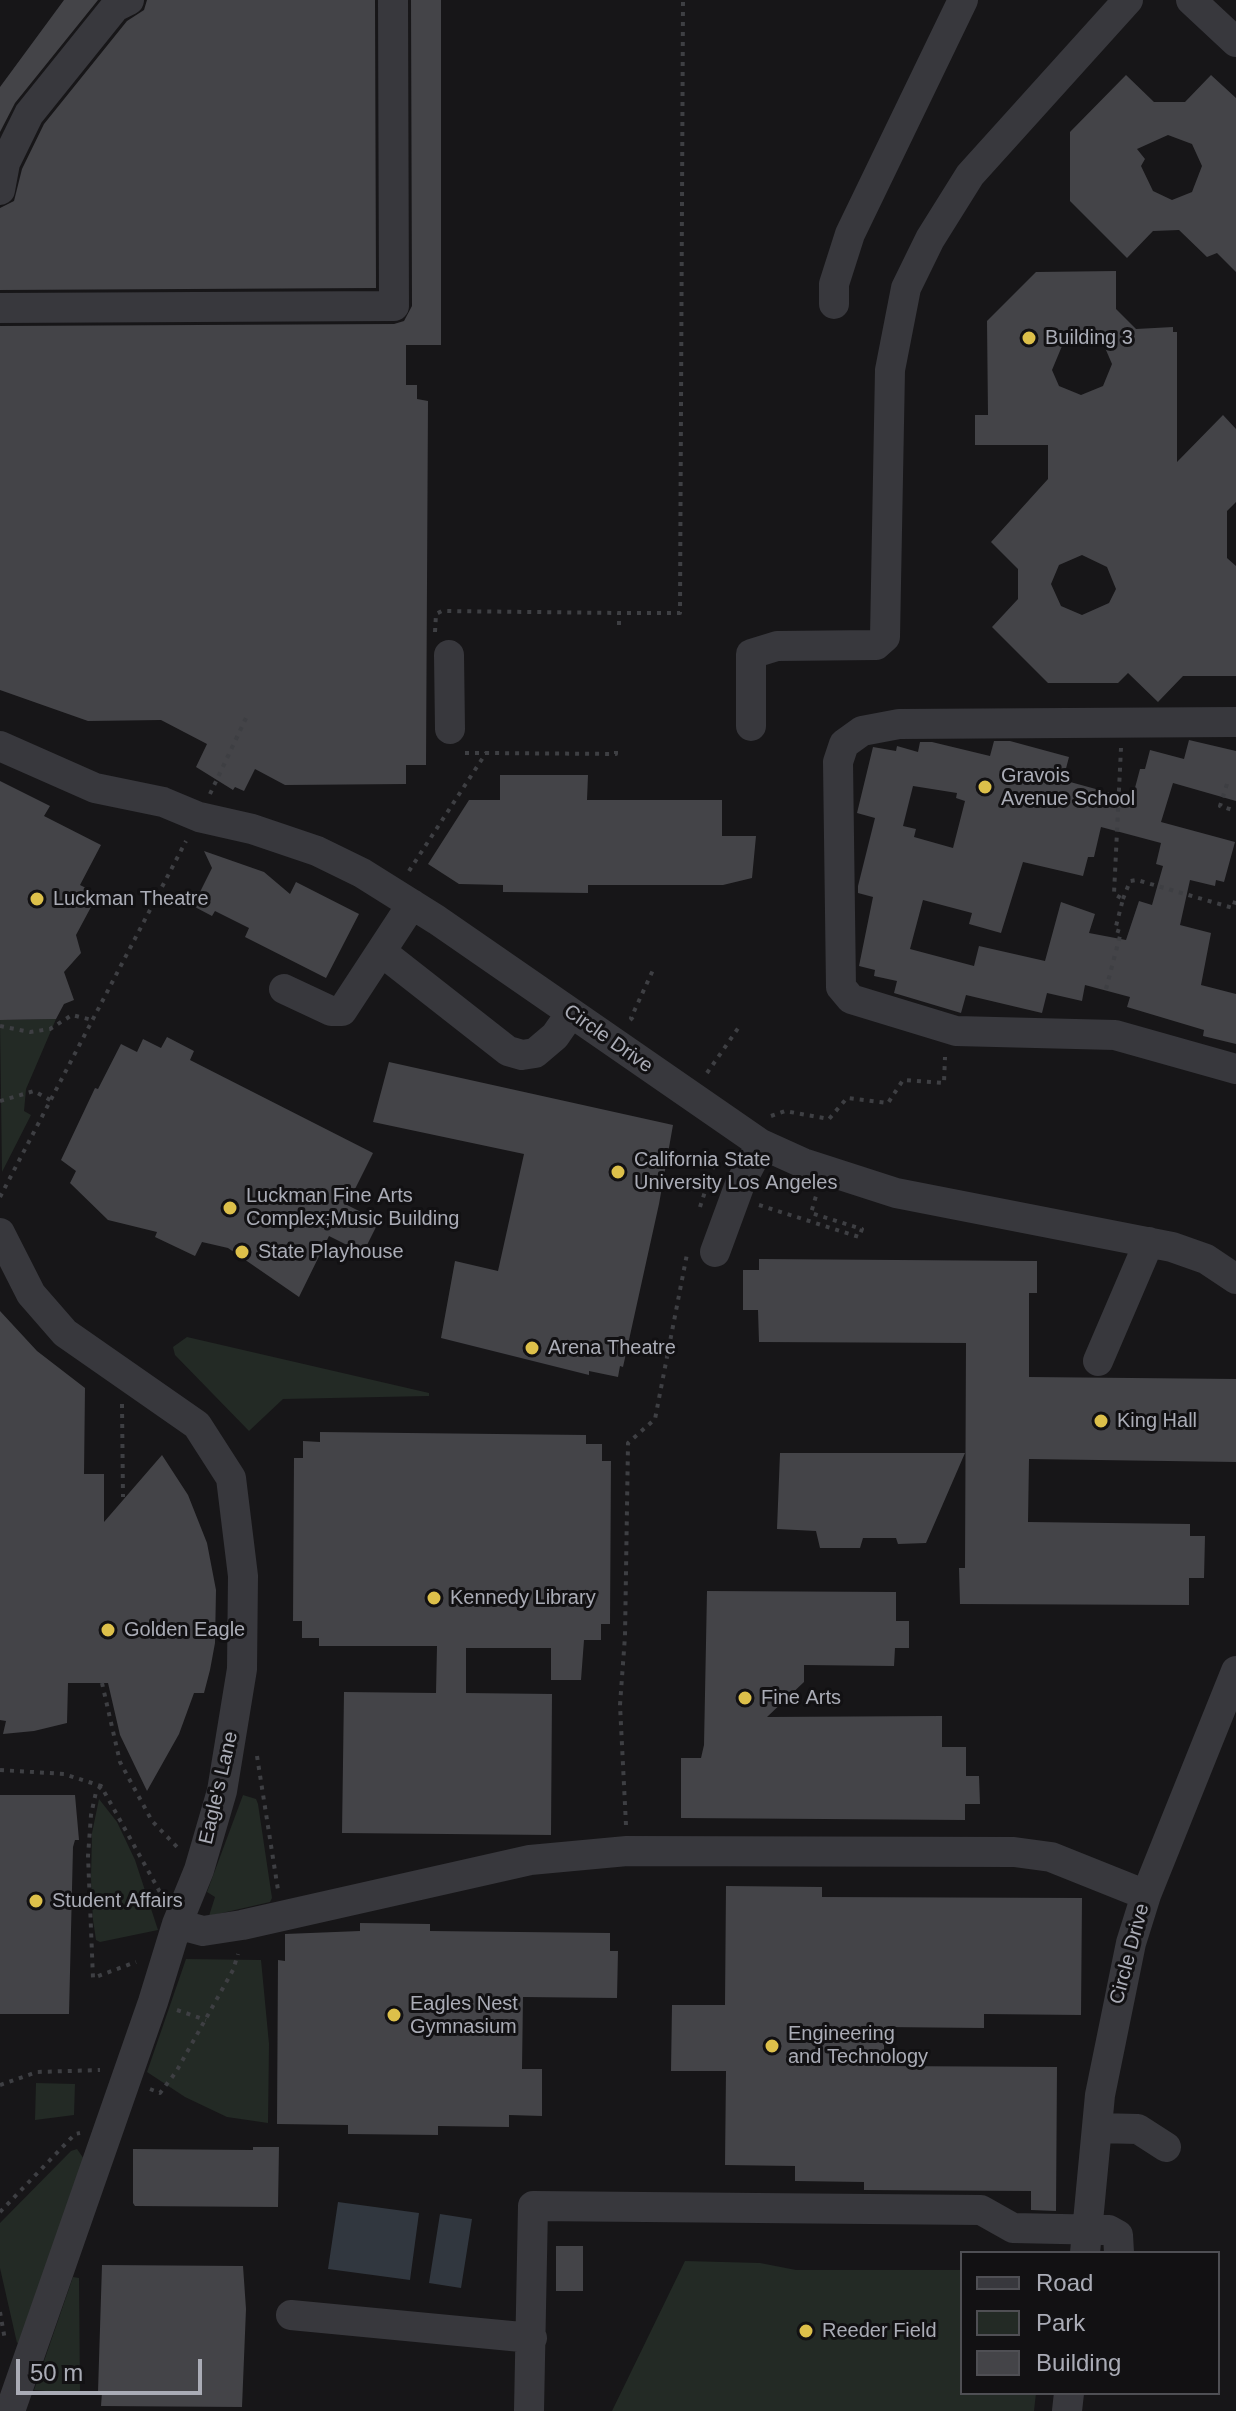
<!DOCTYPE html>
<style>
body{margin:0}
#map{position:relative;width:1236px;height:2411px;overflow:hidden;background:#171618;font-family:Helvetica,sans-serif}
canvas{display:block}
.legend{position:absolute;left:960px;top:2251px;width:260px;height:144px;box-sizing:border-box;background:#121113;border:2px solid #4f4f54;margin:0;padding:10px 14px;list-style:none;font-size:24px;color:#aaacb6}
.legend li{display:flex;align-items:center;gap:16px;height:40px}
.legend b{width:40px;border:2px solid #4f4f54}
.scale{position:absolute;left:16px;top:2359px;width:186px;height:36px;box-sizing:border-box;border:4px solid #aaacb6;border-top:0;padding-left:10px;font-size:24px;line-height:28px;white-space:nowrap;color:#aaacb6;-webkit-text-stroke:6px #121113;paint-order:stroke}
</style>
<div id="map">
<canvas width="1236" height="2411"></canvas>
<ul class="legend">
<li><b style="height:10px;background:#38383d"></b>Road</li>
<li><b style="height:22px;background:#232a25"></b>Park</li>
<li><b style="height:22px;background:#444448"></b>Building</li>
</ul>
<div class="scale">50 m</div>
</div>
<script>
const c = document.querySelector('canvas').getContext('2d');
c.lineJoin = 'round';
function fillPath(path, color) {
  c.fillStyle = color;
  c.fill(path, 'evenodd');
}
function shape(rows) {
  const path = new Path2D();
  for (const r of rows) {
    path.moveTo(r[0], r[1]);
    for (let i = 2; i < r.length; i += 2) path.lineTo(r[i], r[i + 1]);
  }
  return path;
}
function stroke(path, color, width, dash) {
  c.strokeStyle = color;
  c.lineWidth = width;
  c.lineCap = dash ? 'butt' : 'round';
  c.setLineDash(dash || []);
  c.stroke(path);
}
function drawText(font, color, halo, rows, align = 'center') {
  c.font = font + ' Helvetica,sans-serif';
  c.lineWidth = 6;
  c.setLineDash([]);
  c.textBaseline = 'middle';
  c.strokeStyle = halo;
  c.fillStyle = color;
  for (const [text, x, y, turn = 0] of rows) {
    c.save();
    c.translate(x, y);
    c.rotate((+turn || 0) * Math.PI / 180);
    c.textAlign = isNaN(turn) ? turn : align;
    if (halo) c.strokeText(text, 0, 0);
    c.fillText(text, 0, 0);
    c.restore();
  }
}
fillPath(shape([
 [56,1019,26,1089,24,1111,31,1115,2,1172,0,1020],
 [187,1337,429,1393,429,1396,283,1399,249,1431,175,1355,173,1347],
 [243,1795,256,1799,258,1804,272,1898,270,1902,209,1916,215,1897,207,1892],
 [99,1799,117,1822,135,1860,158,1930,100,1942,96,1940,93,1920,91,1878,92,1833],
 [186,1959,261,1960,269,2044,268,2123,227,2117,185,2097,147,2072],
 [36,2083,75,2084,74,2115,35,2120],
 [77,2149,84,2159,21,2342,17,2343,0,2268,0,2223,71,2151],
 [685,2261,760,2263,796,2270,962,2270,962,2393,1036,2393,1034,2411,612,2411],
 [73,2277,79,2278,80,2394,34,2390]
]), '#232a25');
fillPath(shape([
 [338,2202,419,2213,410,2280,328,2269],
 [440,2214,472,2219,461,2288,429,2283]
]), '#31373f');
fillPath(shape([
 [64,0,98,0,15,103,0,132,0,87],
 [147,0,375,0,376,288,0,290,0,208,14,201,22,169,44,124,127,21,144,10],
 [411,0,441,0,441,345,406,345,406,385,417,385,417,399,428,401,426,765,406,765,406,784,285,785,255,769,244,791,235,787,233,790,196,767,207,744,161,720,88,721,0,690,0,326,394,324,404,321,412,306],
 [1126,75,1154,102,1185,102,1211,75,1236,98,1236,272,1217,253,1207,257,1179,230,1153,231,1127,258,1070,201,1070,132],
 [1168,135,1192,144,1202,166,1192,192,1172,200,1153,191,1141,166,1145,159,1137,149],
 [1116,271,1116,309,1136,329,1173,327,1173,332,1177,332,1177,462,1223,415,1236,429,1236,502,1227,511,1227,558,1236,566,1236,676,1183,676,1158,702,1128,673,1118,683,1048,683,992,627,1018,599,1018,569,991,542,1048,479,1048,445,975,445,975,415,988,415,987,321,1036,272],
 [1086,337,1103,343,1112,364,1103,386,1081,395,1059,386,1052,370,1062,346],
 [1082,555,1107,567,1116,589,1109,603,1082,615,1061,606,1051,584,1059,565],
 [1189,740,1236,751,1236,801,1173,783,1161,822,1235,842,1224,882,1216,880,1215,886,1190,880,1180,925,1211,933,1201,985,1236,994,1236,1044,1203,1036,1204,1030,1127,1007,1130,997,1085,985,1082,1001,1047,993,1042,1013,966,995,961,1013,894,993,897,981,874,976,875,970,859,966,873,897,858,893,858,886,875,818,857,813,873,747,896,751,897,746,918,752,920,742,932,742,990,756,994,741,1010,741,1069,757,1063,780,1132,799,1140,769,1145,769,1150,750,1184,759],
 [913,786,957,793,956,798,965,801,953,848,914,837,916,829,903,826],
 [1101,827,1161,843,1156,864,1163,866,1152,905,1139,901,1126,940,1089,933,1095,914,1061,902,1045,961,979,946,974,966,910,949,923,900,972,913,969,924,1001,933,1023,862,1083,876,1088,857,1094,857],
 [500,775,588,775,587,800,722,800,722,836,756,836,752,878,723,885,588,885,588,893,503,892,503,885,459,884,428,864,469,800,500,800],
 [0,781,50,806,44,816,101,845,80,885,98,894,76,935,81,953,64,972,74,1000,64,1004,56,1019,0,1020],
 [204,851,264,872,290,894,296,882,359,914,326,978,245,937,249,928,215,911,212,916,193,906,212,868],
 [167,1037,194,1051,190,1060,373,1153,347,1205,379,1221,363,1253,329,1236,299,1297,228,1248,202,1242,195,1256,155,1237,157,1232,108,1220,70,1183,76,1171,61,1160,95,1088,98,1089,121,1044,137,1052,143,1039,161,1048],
 [389,1062,673,1125,659,1204,623,1367,620,1366,618,1377,589,1371,589,1375,441,1338,455,1261,498,1271,524,1154,373,1122],
 [759,1259,1037,1261,1037,1293,1029,1293,1029,1377,1236,1379,1236,1462,1029,1459,1028,1522,1190,1524,1190,1536,1205,1536,1204,1578,1189,1578,1189,1605,960,1604,959,1568,965,1568,966,1343,759,1342,758,1310,743,1310,743,1270,759,1270],
 [0,1311,37,1351,85,1388,84,1474,104,1474,104,1522,162,1455,188,1495,207,1543,216,1590,215,1643,210,1670,204,1693,194,1693,179,1734,147,1791,120,1735,108,1683,68,1683,67,1723,34,1731,3,1734,6,1721,0,1720],
 [320,1432,586,1435,586,1444,602,1444,602,1461,611,1461,610,1624,601,1624,601,1640,584,1640,581,1680,551,1680,551,1648,466,1648,466,1693,552,1694,551,1835,342,1833,344,1692,436,1693,437,1646,319,1646,319,1638,302,1638,302,1621,293,1621,294,1458,303,1458,303,1441,320,1442],
 [780,1453,965,1453,926,1543,898,1544,896,1538,863,1538,860,1548,820,1548,816,1531,777,1529],
 [707,1591,896,1592,896,1621,909,1621,909,1648,895,1648,894,1666,804,1665,804,1682,767,1717,942,1716,942,1747,966,1747,966,1776,979,1776,980,1804,965,1804,965,1820,681,1818,681,1758,701,1758,704,1745],
 [0,1795,75,1795,79,1840,75,1840,73,1847,69,2014,0,2014],
 [726,1886,822,1887,822,1897,1082,1898,1081,2015,984,2014,984,2028,884,2027,884,2066,1057,2067,1056,2211,1031,2210,1031,2191,864,2190,864,2182,795,2181,795,2166,725,2165,726,2071,671,2071,672,2005,725,2005],
 [360,1923,430,1924,430,1931,610,1933,610,1951,618,1951,617,1998,523,1997,522,2069,542,2069,542,2116,509,2115,509,2127,438,2126,438,2135,348,2134,348,2125,277,2124,278,1960,285,1961,285,1934,360,1931],
 [253,2147,279,2147,278,2207,135,2206,133,2203,133,2149,253,2150],
 [556,2246,583,2246,583,2291,556,2291],
 [102,2265,243,2266,246,2309,242,2407,101,2406,102,2392,98,2392]
]), '#444448');
stroke(shape([
 [619,625,619,613,680,613,683,0],
 [435,632,436,614,442,611,619,613],
 [465,753,486,753],
 [1227,784,1220,806,1236,811],
 [210,794,246,718],
 [409,871,486,753,616,754,616,748],
 [1123,899,1130,881,1137,880,1233,908,1236,898],
 [1106,989,1121,932,1115,930,1123,899,1114,894,1121,748],
 [633,1020,631,1018,653,970],
 [0,1026,30,1032,50,1029,72,1015,92,1020],
 [707,1073,739,1027],
 [0,1101,34,1091,52,1101],
 [771,1116,785,1111,829,1119,847,1098,888,1103,903,1080,944,1083,945,1057],
 [0,1197,186,841],
 [759,1205,859,1237,862,1229,811,1213,816,1196],
 [700,1207,718,1152],
 [122,1404,123,1497],
 [102,1683,120,1762,152,1821,178,1848],
 [257,1756,278,1890],
 [0,1770,64,1774,101,1786,161,1894],
 [101,1786,96,1792,91,1815,88,1856,93,1978,136,1962],
 [626,1825,620,1705,625,1636,628,1443,655,1419,687,1254],
 [177,2010,206,2020],
 [0,2085,37,2072,100,2070],
 [150,2089,160,2093,176,2072,233,1970,238,1954],
 [0,2212,75,2134,80,2133],
 [0,2312,5,2340]
]), '#3e3f43', 4, [4, 6]);
stroke(shape([
 [1191,0,1236,42],
 [0,190,5,163,29,114,115,7,129,0],
 [834,304,834,284,850,234,963,0],
 [0,308,394,306,393,0],
 [449,655,450,729],
 [1236,722,899,724,862,731,844,744,838,762,841,987,851,999,956,1031,1115,1035,1236,1069],
 [751,726,751,654,777,646,876,645,885,637,890,370,906,288,930,239,970,175,1128,0],
 [0,746,95,788,163,802,199,817,252,829,317,851,362,873,437,920,761,1144,803,1163,896,1193,1172,1247,1206,1259,1236,1279],
 [383,953,508,1051,522,1055,535,1053,555,1036,571,1013],
 [284,989,331,1011,342,1011,412,904],
 [0,1233,31,1294,65,1333,197,1425,231,1478,243,1576,242,1669,222,1791,199,1870,177,1924,153,2002,10,2411],
 [715,1252,740,1184,761,1144],
 [1098,1361,1149,1242],
 [177,1924,203,1931,242,1925,530,1860,627,1851,1014,1852,1051,1857,1146,1895],
 [1097,2128,1138,2129,1166,2147],
 [1085,2253,1100,2095,1131,1943,1146,1895,1236,1671],
 [291,2315,532,2338],
 [529,2411,533,2206,981,2210,1013,2228,1109,2230,1118,2235,1119,2253],
 [1067,2411,1069,2393]
]), '#38383d', 30);
for (const [x, y, r, color] of [
 [1029,338,8,"#ddc04a"],
 [985,787,8,"#ddc04a"],
 [37,899,8,"#ddc04a"],
 [618,1172,8,"#ddc04a"],
 [230,1208,8,"#ddc04a"],
 [242,1252,8,"#ddc04a"],
 [532,1348,8,"#ddc04a"],
 [1101,1421,8,"#ddc04a"],
 [434,1598,8,"#ddc04a"],
 [108,1630,8,"#ddc04a"],
 [745,1698,8,"#ddc04a"],
 [36,1901,8,"#ddc04a"],
 [394,2015,8,"#ddc04a"],
 [772,2046,8,"#ddc04a"],
 [806,2331,8,"#ddc04a"]
]) {
  const dot = new Path2D();
  dot.arc(x, y, r, 0, 2 * Math.PI);
  c.fillStyle = color;
  c.fill(dot);
  stroke(dot, '#121113', 3);
}
drawText('20px', '#aaacb6', '#121113', [
 ["Building 3",1045,338],
 ["Gravois",1001,776],
 ["Avenue School",1001,799],
 ["Luckman Theatre",53,899],
 ["California State",634,1160],
 ["University Los Angeles",634,1183],
 ["Luckman Fine Arts",246,1196],
 ["Complex;Music Building",246,1219],
 ["State Playhouse",258,1252],
 ["Arena Theatre",548,1348],
 ["King Hall",1117,1421],
 ["Kennedy Library",450,1598],
 ["Golden Eagle",124,1630],
 ["Fine Arts",761,1698],
 ["Student Affairs",52,1901],
 ["Eagles Nest",410,2004],
 ["Gymnasium",410,2027],
 ["Engineering",788,2034],
 ["and Technology",788,2057],
 ["Reeder Field",822,2331]
], 'left');
drawText('20px', '#aaacb6', '#121113', [
 ["Circle Drive",608,1039,35],
 ["Eagle's Lane",219,1788,-77],
 ["Circle Drive",1130,1954,-75]
]);
</script>
